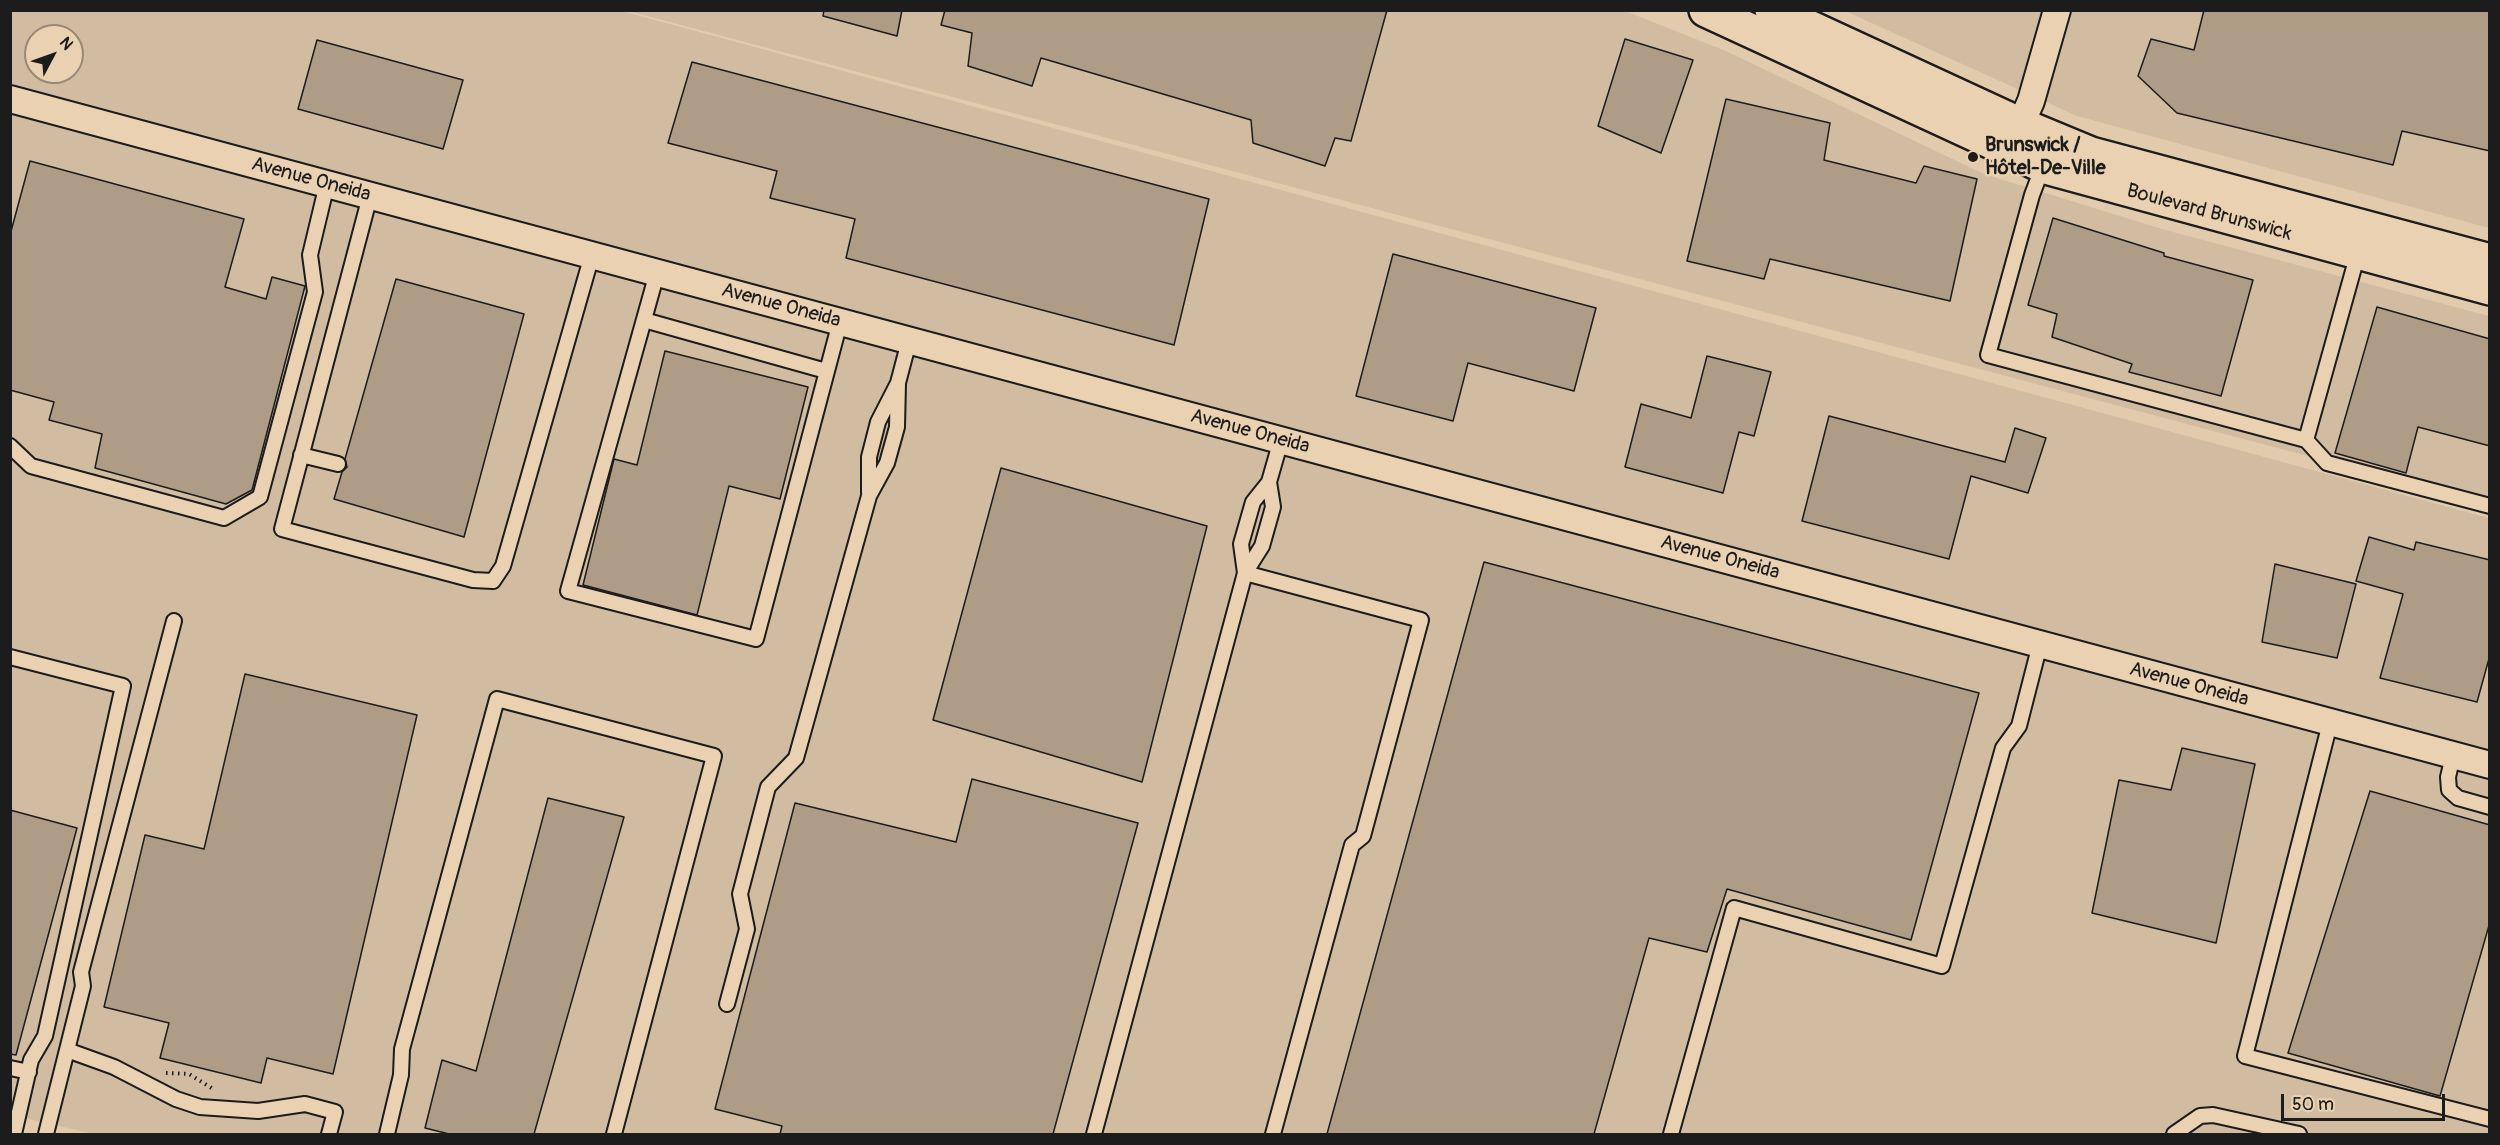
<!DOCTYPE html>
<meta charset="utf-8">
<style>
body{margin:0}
#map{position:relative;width:2500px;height:1145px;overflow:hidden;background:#e2caac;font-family:Pangolin,sans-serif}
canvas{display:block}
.frame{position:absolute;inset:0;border:12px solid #1c1c1c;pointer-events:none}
.north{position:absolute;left:24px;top:24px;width:60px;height:60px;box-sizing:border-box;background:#ead1b2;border:2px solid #988976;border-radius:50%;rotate:49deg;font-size:16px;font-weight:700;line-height:24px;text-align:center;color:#1c1c1c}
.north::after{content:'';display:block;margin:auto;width:21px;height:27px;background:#1c1c1c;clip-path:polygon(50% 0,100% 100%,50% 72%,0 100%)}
.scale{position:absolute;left:2281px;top:1094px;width:164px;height:27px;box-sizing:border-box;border:3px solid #1c1c1c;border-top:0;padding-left:8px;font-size:18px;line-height:21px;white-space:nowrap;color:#1c1c1c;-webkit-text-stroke:4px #ead1b2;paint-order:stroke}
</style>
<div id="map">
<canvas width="2500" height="1145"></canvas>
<div class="frame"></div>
<div class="north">N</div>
<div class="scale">50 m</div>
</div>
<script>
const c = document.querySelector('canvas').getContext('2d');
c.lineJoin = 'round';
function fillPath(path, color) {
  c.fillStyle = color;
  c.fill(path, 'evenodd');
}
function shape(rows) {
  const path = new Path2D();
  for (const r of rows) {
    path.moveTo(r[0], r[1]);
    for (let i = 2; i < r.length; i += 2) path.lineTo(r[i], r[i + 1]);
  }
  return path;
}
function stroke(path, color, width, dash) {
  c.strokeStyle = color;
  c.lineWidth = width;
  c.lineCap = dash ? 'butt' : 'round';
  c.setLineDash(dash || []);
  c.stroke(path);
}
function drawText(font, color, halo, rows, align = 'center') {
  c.font = font + ' Pangolin,sans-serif';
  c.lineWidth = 4.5;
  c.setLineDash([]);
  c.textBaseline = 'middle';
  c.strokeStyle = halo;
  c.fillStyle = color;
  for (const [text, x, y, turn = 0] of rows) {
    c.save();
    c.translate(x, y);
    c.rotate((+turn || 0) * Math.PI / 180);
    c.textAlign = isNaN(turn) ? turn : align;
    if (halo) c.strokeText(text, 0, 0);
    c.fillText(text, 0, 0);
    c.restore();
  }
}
fillPath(shape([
 [11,11,622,11,2489,518,2489,1134,94,1134,11,1115],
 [36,36,72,36,72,72,36,72],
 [628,11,1625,11,1726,51,1984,174,2162,229,2489,316,2489,504],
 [1845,11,2489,11,2489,228,2077,116]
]), '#d2bca1');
const building = shape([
 [824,10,902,10,897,36,823,16,824,10],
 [945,10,1387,10,1351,141,1335,138,1325,166,1253,143,1251,120,1041,58,1032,86,968,66,972,33,941,25,945,10],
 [2204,10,2490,10,2490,151,2402,131,2393,165,2177,113,2138,76,2151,39,2194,50,2204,10],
 [1625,39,1693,60,1661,153,1598,126,1625,39],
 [317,40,463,80,443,149,298,109,317,40],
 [692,62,1209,199,1174,345,846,258,855,219,770,198,777,171,668,143,692,62],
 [1726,99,1830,123,1824,160,1916,183,1924,166,1977,179,1950,301,1770,259,1764,279,1687,261,1726,99],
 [30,161,244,219,225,287,266,299,272,277,305,286,252,490,226,504,95,468,102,434,49,420,54,402,10,390,10,235,30,161],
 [2053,218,2164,253,2164,256,2253,280,2221,396,2129,372,2132,364,2052,337,2057,314,2028,305,2053,218],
 [1393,254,1596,308,1574,391,1468,363,1453,421,1356,396,1393,254],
 [396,279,524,314,464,537,334,499,342,472,347,467,345,459,396,279],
 [2377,307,2490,339,2490,446,2418,427,2406,473,2335,453,2377,307],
 [665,351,808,387,780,499,729,486,697,615,583,585,614,459,637,465,665,351],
 [1707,356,1771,372,1754,436,1739,432,1723,493,1625,467,1641,404,1691,418,1707,356],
 [1829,416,2005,462,2015,428,2046,438,2028,493,1971,476,1949,559,1802,521,1829,416],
 [1001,468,1207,526,1142,782,933,720,1001,468],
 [2369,537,2414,550,2416,542,2490,560,2490,655,2477,702,2380,678,2403,594,2356,581,2369,537],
 [1484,562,1979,693,1911,940,1727,889,1707,952,1649,938,1594,1134,1327,1134,1484,562],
 [2275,564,2356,584,2337,658,2262,642,2275,564],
 [245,674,417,715,333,1074,267,1058,261,1083,160,1058,169,1023,104,1007,145,835,204,849,245,674],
 [2182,748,2255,764,2216,943,2092,913,2119,780,2171,790,2182,748],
 [972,779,1138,823,1053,1134,780,1134,782,1126,715,1109,795,803,956,842,972,779],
 [2370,791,2490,825,2490,922,2440,1096,2288,1053,2370,791],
 [548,798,624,817,534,1134,449,1134,425,1128,442,1060,476,1071,548,798],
 [10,810,77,828,16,1055,10,1054,10,810]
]);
fillPath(building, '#ae9c86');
stroke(building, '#1c1c1c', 1.5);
const service = shape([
 [2043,166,2032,195,1988,355,2306,440,2327,463,2490,506],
 [370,196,282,529,473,580,493,581,503,566,592,255],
 [657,273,568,591,756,639,840,322],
 [644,320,826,371],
 [2306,440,2358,253],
 [10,446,31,466,224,518,260,497,315,292,310,255,327,184],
 [301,455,338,464],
 [869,493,869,457,878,422,898,383,909,341],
 [1245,573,1421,620,1363,836,1352,845,1273,1134],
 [1245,573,1241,544,1253,502,1269,482,1281,440],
 [10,657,123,686,45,1036,31,1060,14,1134],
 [2330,723,2245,1056,2490,1119],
 [2453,756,2448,777,2449,790,2458,798,2490,807],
 [727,1004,747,929,740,894,768,787,796,758,869,496,887,463,897,427,898,383],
 [67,1050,114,1067,176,1099,200,1107,258,1111,305,1104,335,1112,329,1134],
 [10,1068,29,1072],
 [46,1134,83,986,81,972,174,621],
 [387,1134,401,1075,402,1049,497,699,714,756,614,1134],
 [1094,1134,1245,573,1262,546,1273,507,1269,482],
 [1671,1134,1734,908,1942,966,2003,748,2019,726,2040,644],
 [2174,1134,2200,1116,2213,1115,2299,1134]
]);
const minor = shape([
 [10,99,2490,765],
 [2013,142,2031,101,2057,10]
]);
const tertiary = shape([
 [1706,10,2046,167,2490,288],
 [1772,10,2021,125,2091,154,2490,261]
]);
stroke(service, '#1c1c1c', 18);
stroke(minor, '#1c1c1c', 30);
stroke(tertiary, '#1c1c1c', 38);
stroke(shape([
 [166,1073,189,1074,213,1089]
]), '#1c1c1c', 4, [1.5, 4.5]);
stroke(service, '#ead1b2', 14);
stroke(minor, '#ead1b2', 26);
stroke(tertiary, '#ead1b2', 33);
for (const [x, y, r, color] of [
 [1973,157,6,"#1c1c1c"]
]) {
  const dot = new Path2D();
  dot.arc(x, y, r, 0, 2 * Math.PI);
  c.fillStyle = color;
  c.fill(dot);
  stroke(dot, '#ead1b2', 2);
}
drawText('bold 20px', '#1c1c1c', '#ead1b2', [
 ["Brunswick /",1985,146],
 ["Hôtel-De-Ville",1985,169]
], 'left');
drawText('20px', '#1c1c1c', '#ead1b2', [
 ["Avenue Oneida",311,180,15],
 ["Boulevard Brunswick",2209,213,15],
 ["Avenue Oneida",781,306,15],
 ["Avenue Oneida",1250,432,15],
 ["Avenue Oneida",1720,558,15],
 ["Avenue Oneida",2189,685,15]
]);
</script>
